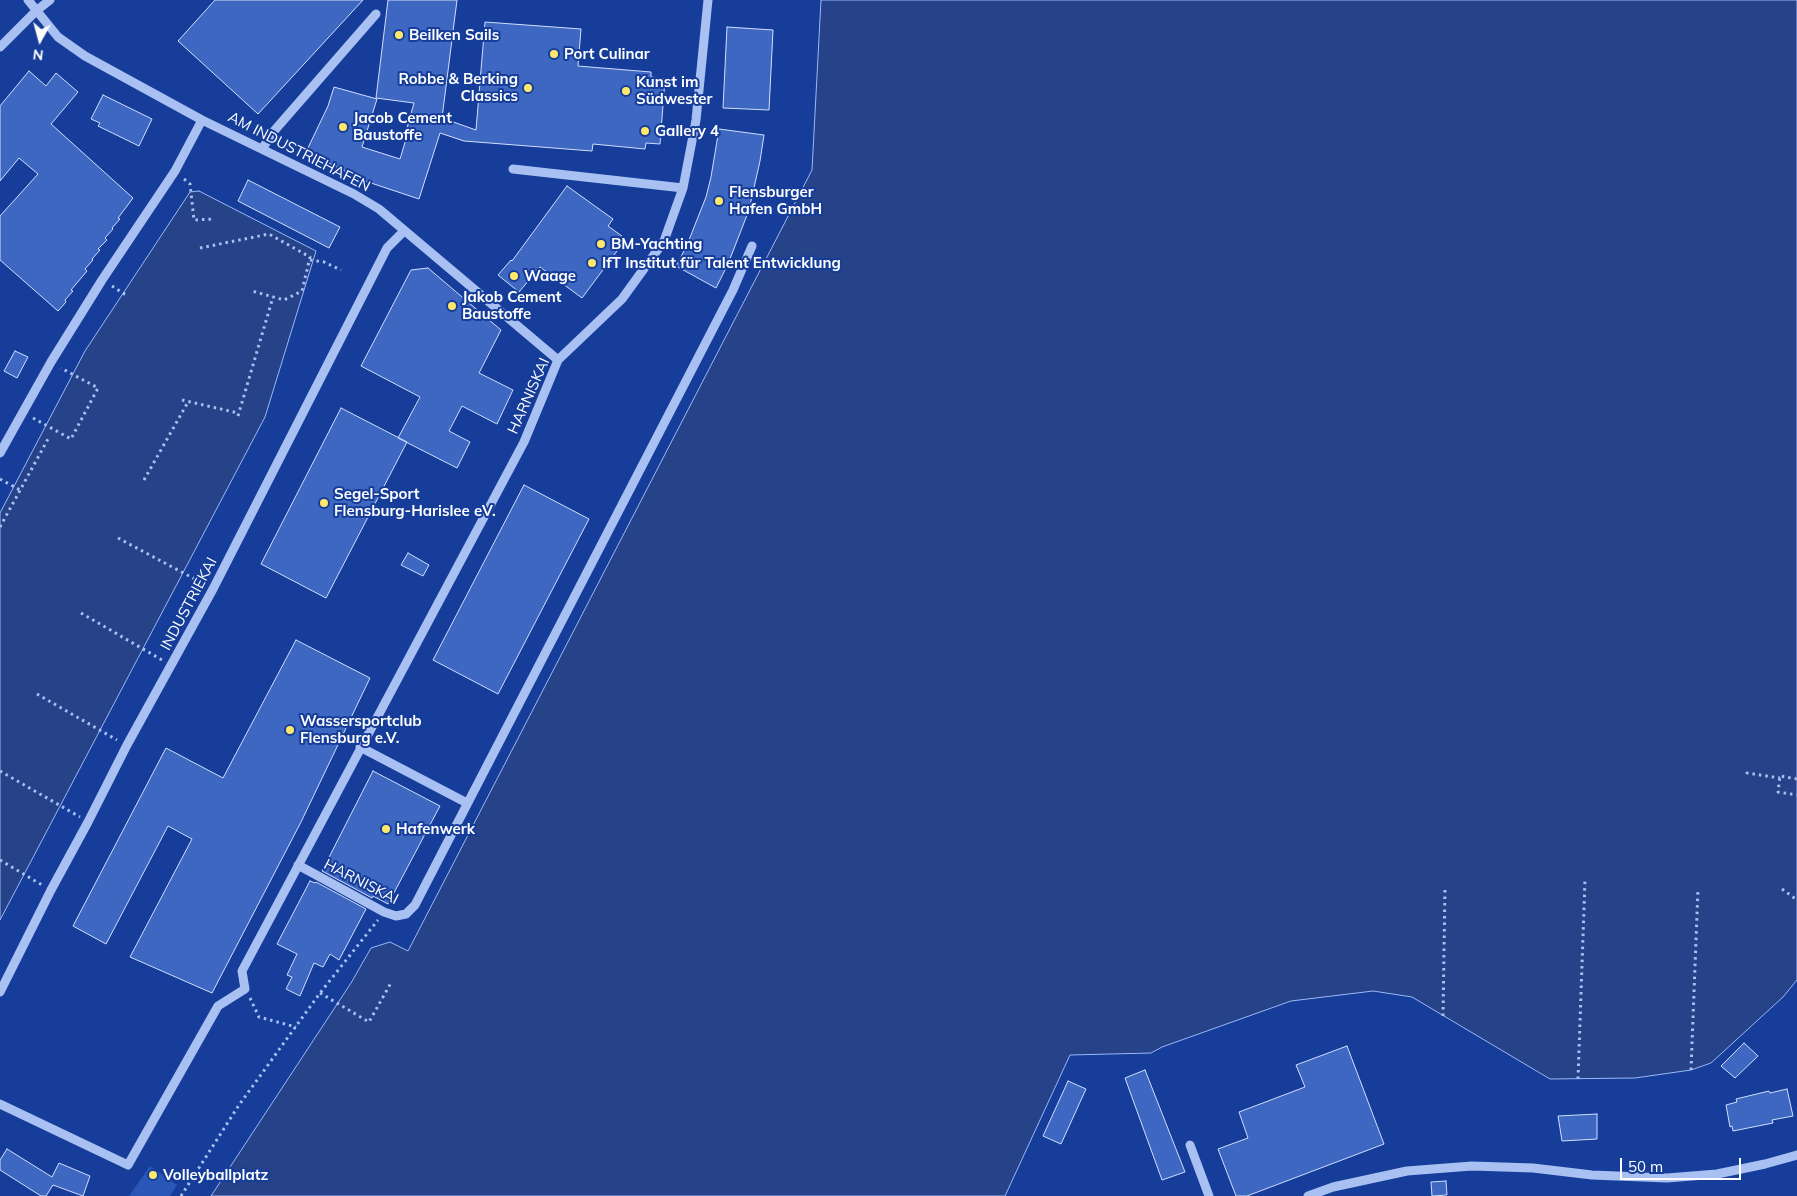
<!DOCTYPE html>
<meta charset="utf-8">
<style>
body{margin:0}
#map{position:relative;width:1797px;height:1196px;overflow:hidden;background:#153d99;font-family:Mulish,sans-serif}
canvas{display:block}
.north{position:absolute;left:15px;top:15px;width:50px;height:50px;-webkit-text-stroke:4px #153d99;paint-order:stroke;rotate:187deg;font-size:14px;font-weight:700;line-height:20px;text-align:center;color:#fff}
.north::after{content:'';display:block;margin:auto;width:18px;height:22px;background:#fff;clip-path:polygon(50% 0,100% 100%,50% 72%,0 100%)}
.scale{position:absolute;left:1620px;top:1158px;width:121px;height:22px;box-sizing:border-box;border:2px solid #fff;border-top:0;padding-left:6px;font-size:15px;line-height:18px;white-space:nowrap;color:#fff;-webkit-text-stroke:4px #153d99;paint-order:stroke}
</style>
<div id="map">
<canvas width="1797" height="1196"></canvas>
<div class="north">N</div>
<div class="scale">50 m</div>
</div>
<script>
const c = document.querySelector('canvas').getContext('2d');
c.lineJoin = 'round';
function fillPath(path, color) {
  c.fillStyle = color;
  c.fill(path, 'evenodd');
}
function shape(rows) {
  const path = new Path2D();
  for (const r of rows) {
    path.moveTo(r[0], r[1]);
    for (let i = 2; i < r.length; i += 2) path.lineTo(r[i], r[i + 1]);
  }
  return path;
}
function stroke(path, color, width, dash) {
  c.strokeStyle = color;
  c.lineWidth = width;
  c.lineCap = dash ? 'butt' : 'round';
  c.setLineDash(dash || []);
  c.stroke(path);
}
function drawText(font, color, halo, rows, align = 'center') {
  c.font = font + ' Mulish,sans-serif';
  c.lineWidth = 4;
  c.setLineDash([]);
  c.textBaseline = 'middle';
  c.strokeStyle = halo;
  c.fillStyle = color;
  for (const [text, x, y, turn = 0] of rows) {
    c.save();
    c.translate(x, y);
    c.rotate((+turn || 0) * Math.PI / 180);
    c.textAlign = isNaN(turn) ? turn : align;
    if (halo) c.strokeText(text, 0, 0);
    c.fillText(text, 0, 0);
    c.restore();
  }
}
fillPath(shape([
 [150,1166,177,1185,170,1196,129,1196]
]), '#2956b7');
const water = shape([
 [821,0,1797,0,1797,980,1783,997,1711,1063,1691,1070,1635,1078,1550,1079,1412,997,1373,991,1291,1001,1162,1047,1151,1053,1070,1055,1005,1196,211,1196,351,983,371,948,390,942,408,951,812,170,821,0],
 [199,191,316,251,265,417,0,920,0,513,85,351,190,192,199,191]
]);
fillPath(water, '#264288');
stroke(water, '#9cb9f5', 1);
const building = shape([
 [215,0,363,0,258,114,178,41,215,0],
 [388,0,457,0,442,118,476,130,485,22,581,29,578,66,651,72,651,77,665,79,660,144,646,143,645,149,593,144,592,151,464,141,440,133,419,199,353,177,353,175,306,152,328,106,334,87,377,99,362,147,400,159,409,129,407,128,414,103,376,98,388,0],
 [727,27,773,30,769,110,723,108,727,27],
 [29,71,46,86,56,73,78,92,51,124,133,198,118,218,120,219,112,228,113,229,105,238,107,240,98,249,100,250,92,259,93,260,85,269,87,271,71,290,73,291,65,300,66,302,58,311,0,260,0,216,38,174,19,158,0,181,0,106,29,71],
 [103,95,152,119,139,146,98,126,100,123,91,119,103,95],
 [719,129,764,135,760,161,749,210,728,264,716,288,676,266,687,245,706,197,711,177,719,129],
 [248,180,340,227,329,248,238,201,248,180],
 [567,186,613,219,608,226,626,239,582,298,540,267,519,292,498,275,511,260,512,261,567,186],
 [428,268,501,330,479,373,513,390,497,424,462,406,449,431,470,442,457,468,398,438,420,397,361,366,411,270,428,268],
 [15,351,28,357,17,378,4,371,15,351],
 [341,408,407,442,326,598,261,564,341,408],
 [524,485,589,519,498,694,433,660,524,485],
 [408,553,429,565,423,576,401,565,408,553],
 [296,640,370,678,301,822,212,993,130,957,192,839,168,826,106,944,73,926,166,748,223,778,296,640],
 [373,771,440,806,388,904,373,896,372,898,322,871,373,771],
 [310,881,315,883,316,882,366,909,339,960,330,954,323,967,314,963,300,996,286,989,292,977,287,975,297,954,277,944,310,881],
 [1744,1043,1758,1056,1735,1078,1721,1066,1744,1043],
 [1347,1046,1384,1144,1247,1196,1236,1196,1218,1149,1248,1138,1239,1112,1305,1087,1296,1065,1347,1046],
 [1145,1070,1185,1172,1162,1180,1125,1078,1145,1070],
 [1068,1081,1086,1089,1061,1144,1043,1136,1068,1081],
 [1787,1089,1793,1116,1772,1120,1773,1123,1733,1131,1732,1126,1730,1127,1726,1105,1737,1102,1736,1099,1769,1091,1770,1093,1787,1089],
 [1597,1114,1597,1139,1562,1141,1558,1116,1597,1114],
 [7,1149,52,1177,59,1163,90,1176,83,1196,53,1185,46,1196,41,1196,0,1170,0,1160,7,1149],
 [1446,1181,1447,1195,1432,1196,1431,1182,1446,1181]
]);
fillPath(building, '#3e67c1');
stroke(building, '#d1dffc', 1);
stroke(shape([
 [184,179,190,184,194,220,214,219],
 [200,248,269,234,310,257,302,291,284,300,252,291],
 [310,260,324,262,341,270],
 [112,286,126,295],
 [182,400,238,413],
 [238,416,273,297],
 [33,418,71,439,98,388,61,368],
 [0,479,20,490],
 [144,480,188,402],
 [0,527,48,439],
 [118,538,204,584],
 [81,613,162,660],
 [37,694,117,740],
 [0,771,80,817],
 [1747,774,1747,773,1780,778],
 [1797,779,1780,776,1778,792,1797,795],
 [0,860,42,885],
 [1782,889,1797,900],
 [320,993,369,1022,392,981],
 [250,998,259,1017,296,1027],
 [1443,1016,1445,887],
 [1691,1070,1698,889],
 [1578,1079,1585,880],
 [181,1196,239,1105,320,993,378,920]
]), '#a9c0f2', 3, [2.5, 4]);
stroke(shape([
 [28,0,58,37,85,56,202,120,354,194,379,209,558,360],
 [0,47,36,11,50,0],
 [262,149,274,131,376,14],
 [513,169,683,188],
 [0,453,51,362,102,280,175,171,202,120],
 [360,747,467,803],
 [298,865,384,912,396,916,406,914,415,905,733,290,752,246],
 [0,992,51,890,88,822,127,745,213,589,387,248,404,231],
 [0,1104,128,1165,218,1006,245,989,242,971,524,442,558,360,622,299,664,241,683,188,696,120,708,0],
 [1190,1145,1209,1196],
 [1308,1196,1333,1187,1407,1171,1472,1166,1533,1168,1592,1175,1667,1178,1717,1174,1765,1164,1797,1155]
]), '#a9c0f2', 9);
for (const [x, y, r, color] of [
 [399,35,5,"#ffe86a"],
 [554,54,5,"#ffe86a"],
 [528,88,5,"#ffe86a"],
 [626,91,5,"#ffe86a"],
 [343,127,5,"#ffe86a"],
 [645,131,5,"#ffe86a"],
 [719,201,5,"#ffe86a"],
 [601,244,5,"#ffe86a"],
 [592,263,5,"#ffe86a"],
 [514,276,5,"#ffe86a"],
 [452,306,5,"#ffe86a"],
 [324,503,5,"#ffe86a"],
 [290,730,5,"#ffe86a"],
 [386,829,5,"#ffe86a"],
 [153,1175,5,"#ffe86a"]
]) {
  const dot = new Path2D();
  dot.arc(x, y, r, 0, 2 * Math.PI);
  c.fillStyle = color;
  c.fill(dot);
  stroke(dot, '#153d99', 2);
}
drawText('bold 15px', '#fff', '#153d99', [
 ["Beilken Sails",409,35],
 ["Port Culinar",564,54],
 ["Robbe & Berking",518,79,"right"],
 ["Classics",518,96,"right"],
 ["Kunst im",636,82],
 ["Südwester",636,99],
 ["Jacob Cement",353,118],
 ["Baustoffe",353,135],
 ["Gallery 4",655,131],
 ["Flensburger",729,192],
 ["Hafen GmbH",729,209],
 ["BM-Yachting",611,244],
 ["IfT Institut für Talent Entwicklung",602,263],
 ["Waage",524,276],
 ["Jakob Cement",462,297],
 ["Baustoffe",462,314],
 ["Segel-Sport",334,494],
 ["Flensburg-Harislee eV.",334,511],
 ["Wassersportclub",300,721],
 ["Flensburg e.V.",300,738],
 ["Hafenwerk",396,829],
 ["Volleyballplatz",163,1175]
], 'left');
drawText('15px', '#fff', '#153d99', [
 ["AM INDUSTRIEHAFEN",299,152,27],
 ["HARNISKAI",529,396,-66],
 ["INDUSTRIEKAI",189,604,-62],
 ["HARNISKAI",361,882,27]
]);
</script>
